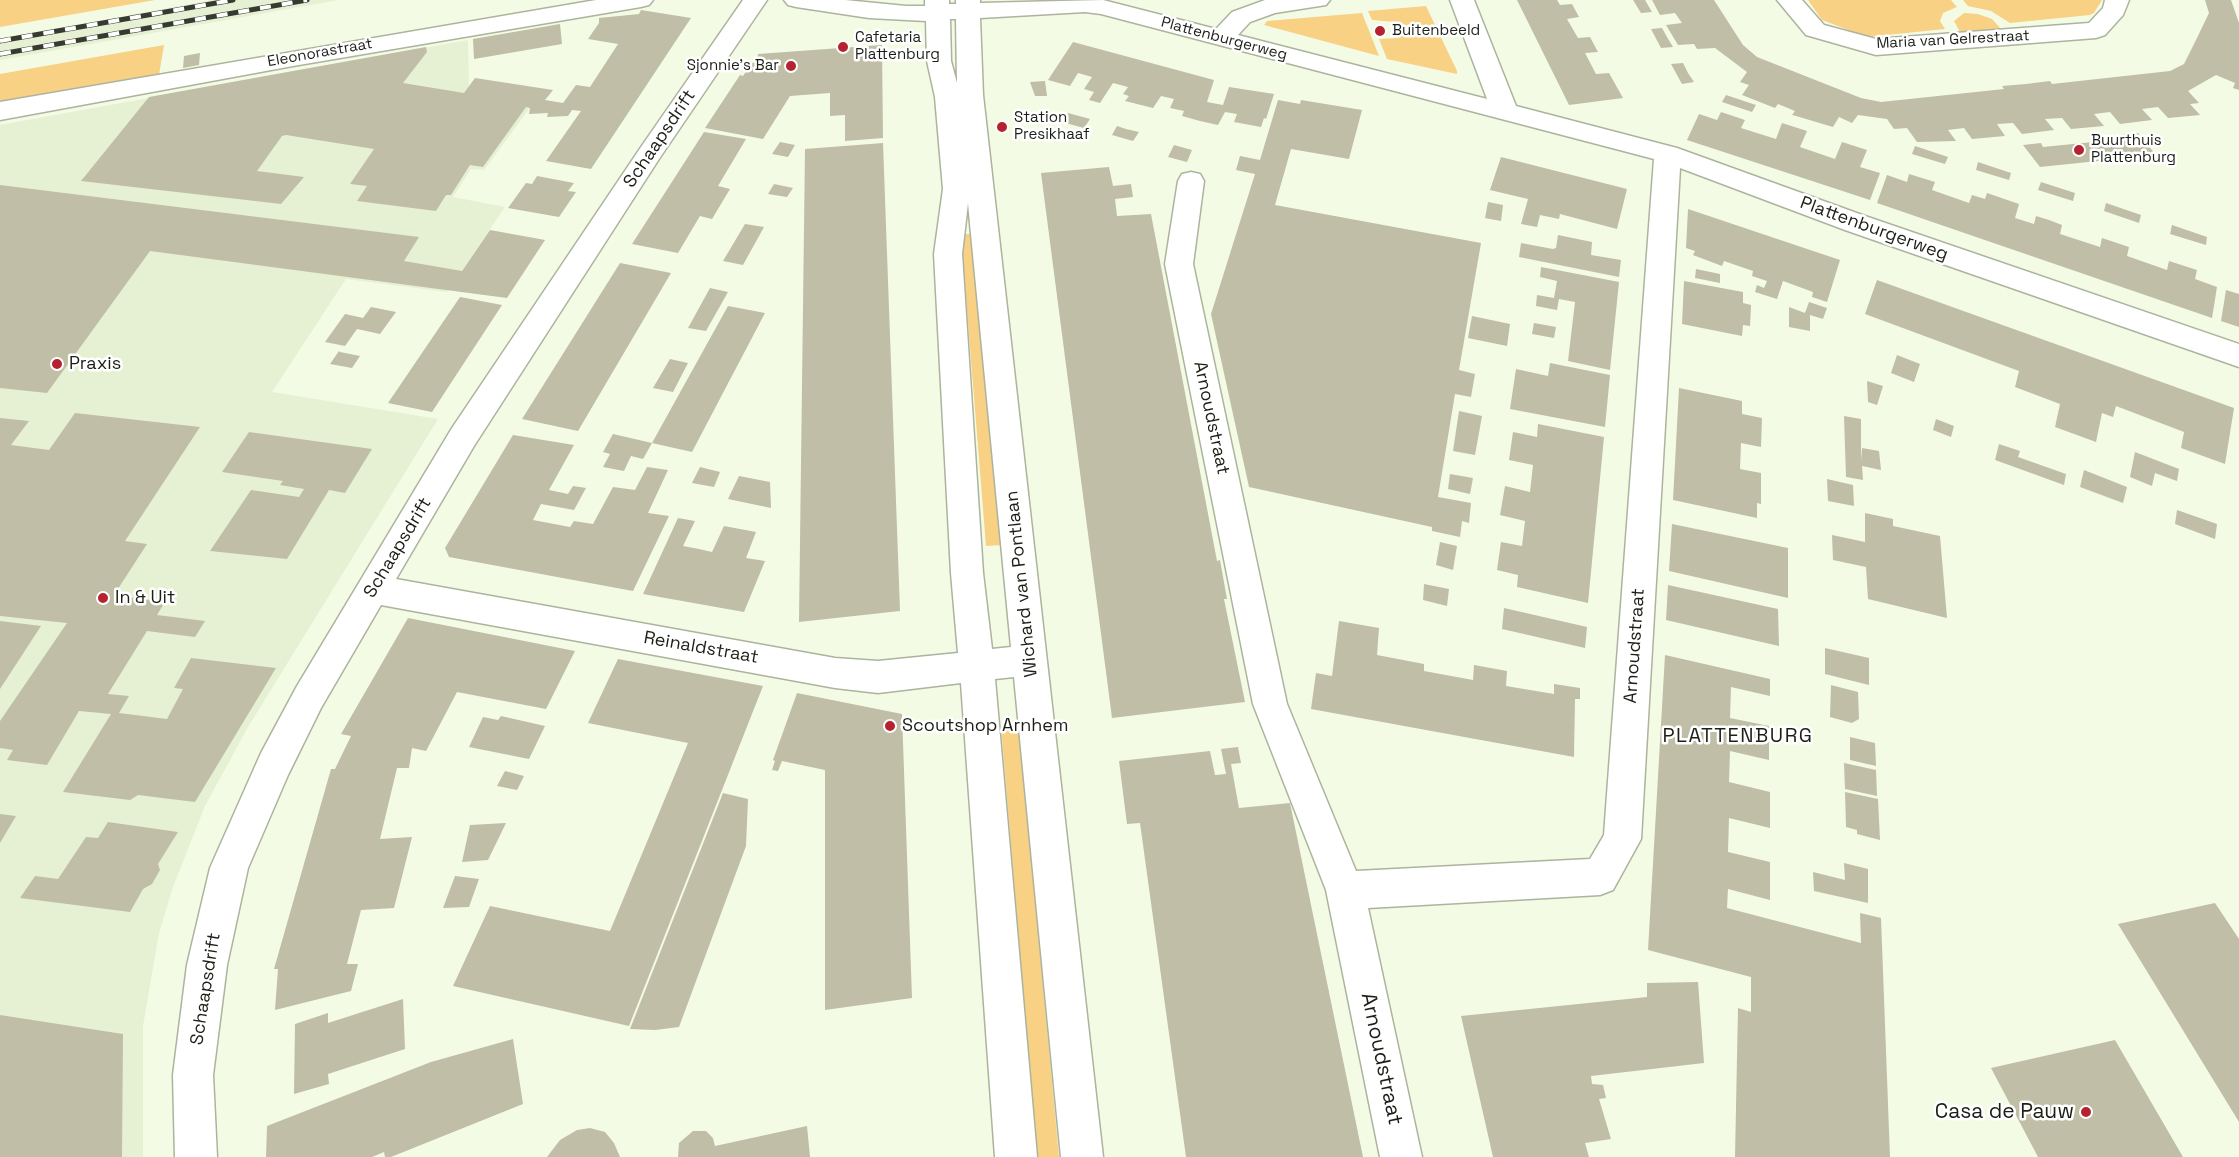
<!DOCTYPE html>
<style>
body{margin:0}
canvas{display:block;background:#f3fbe4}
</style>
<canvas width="2239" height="1157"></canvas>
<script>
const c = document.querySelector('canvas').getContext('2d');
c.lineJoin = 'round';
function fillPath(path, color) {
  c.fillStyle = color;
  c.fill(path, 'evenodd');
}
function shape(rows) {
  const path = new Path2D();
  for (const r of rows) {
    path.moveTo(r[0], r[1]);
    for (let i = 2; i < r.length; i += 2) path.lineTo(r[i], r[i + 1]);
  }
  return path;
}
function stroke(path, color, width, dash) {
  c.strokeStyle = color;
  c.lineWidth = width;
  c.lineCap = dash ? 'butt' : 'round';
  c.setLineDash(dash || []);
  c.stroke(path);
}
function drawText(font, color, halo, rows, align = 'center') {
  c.font = font + ' "Space Grotesk",sans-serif';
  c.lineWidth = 5;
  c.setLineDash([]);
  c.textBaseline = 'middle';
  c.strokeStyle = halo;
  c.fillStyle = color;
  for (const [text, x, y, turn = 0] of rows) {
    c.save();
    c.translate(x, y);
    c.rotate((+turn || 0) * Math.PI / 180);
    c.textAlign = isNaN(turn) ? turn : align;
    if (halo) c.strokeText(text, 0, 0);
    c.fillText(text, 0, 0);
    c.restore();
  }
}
fillPath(shape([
 [212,0,339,0,0,60,0,39],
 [468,40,469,92,535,101,484,170,471,169,453,197,505,207,447,292,346,279,272,392,438,419,248,727,205,806,173,887,159,933,143,1026,143,1157,0,1157,0,125]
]), '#e6f1d3');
fillPath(shape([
 [0,0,155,0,0,27],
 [1808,0,1951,0,1957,7,1943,13,1940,21,1945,29,1867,37,1822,20],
 [1963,0,2102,0,2094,13,2090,15,2010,23,1991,11,1968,6],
 [1426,6,1457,71,1457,74,1387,59,1379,39,1398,38,1398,28,1395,22,1372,20,1368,11],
 [1362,13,1379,56,1264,25,1267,21],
 [1964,13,1978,14,1992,19,2001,29,1960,32,1954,21],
 [164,45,159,75,0,105,0,74],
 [965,234,972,234,1003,545,986,546,961,236],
 [1006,718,1015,721,1020,739,1059,1157,1037,1157,1001,726]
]), '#f8d185');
fillPath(shape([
 [1517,0,1557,0,1560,5,1572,4,1579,17,1567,19,1578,38,1590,37,1598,52,1585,53,1596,74,1609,73,1623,98,1569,105],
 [1633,0,1645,0,1652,12,1641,13],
 [1652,0,1714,0,1743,45,1757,57,1861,98,1881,102,2004,89,2002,86,2026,84,2050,81,2052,84,2170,71,2184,64,2197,38,2209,13,2205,0,2231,0,2239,23,2239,90,2233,88,2235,83,2216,75,2188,91,2199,103,2190,104,2200,115,2168,118,2158,107,2142,109,2152,120,2120,124,2110,112,2094,114,2104,126,2071,129,2062,118,2045,119,2054,130,2022,134,2013,123,1997,124,2005,136,1972,139,1964,128,1948,130,1956,141,1917,142,1907,128,1894,129,1887,119,1858,115,1852,123,1839,117,1833,127,1796,116,1792,115,1795,111,1778,104,1775,108,1742,95,1749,85,1740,82,1747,72,1715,48,1697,49,1694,44,1678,45,1666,25,1682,23,1675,13,1660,15],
 [641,10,691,18,591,169,546,161,581,111,572,110,568,116,547,117,548,113,529,114,530,108,526,107,483,167,470,165,451,195,446,195,436,211,357,201,367,186,350,184,374,149,286,135,282,136,257,171,304,177,281,204,81,181,149,97,426,47,427,52,403,83,464,93,475,78,553,90,545,100,563,103,576,85,590,87,618,44,588,39,599,23,599,18,639,14],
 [560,24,562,44,474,59,473,39],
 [1662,28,1667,37,1673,47,1661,48,1651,29],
 [1073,42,1214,80,1207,102,1223,105,1229,87,1274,94,1266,119,1264,118,1261,127,1234,122,1237,114,1225,112,1218,125,1200,121,1182,116,1184,111,1170,108,1174,99,1161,96,1153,108,1125,101,1129,96,1123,94,1128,87,1113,83,1100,103,1089,100,1094,92,1084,89,1092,77,1078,73,1070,86,1048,80],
 [882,45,883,138,845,141,845,115,830,116,830,93,790,96,763,139,705,128,740,75,743,76,752,63,757,62,758,54],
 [200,53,199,65,183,68,184,56],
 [1683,63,1688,73,1694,82,1682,84,1671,64],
 [1045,81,1047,96,1035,96,1030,82],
 [1726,95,1756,105,1752,112,1722,102],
 [1278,100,1300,104,1301,100,1362,110,1349,159,1291,149,1275,205,1481,243,1459,370,1475,374,1471,397,1455,394,1438,497,1471,503,1469,523,1462,521,1460,537,1432,531,1432,527,1249,487,1211,314,1255,174,1236,170,1240,156,1260,160],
 [1721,112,1745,120,1741,128,1776,139,1782,123,1807,131,1800,147,1835,159,1842,142,1867,150,1860,167,1880,173,1870,200,1687,140,1699,114,1717,120],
 [1068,113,1090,119,1084,128,1062,122],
 [1117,126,1126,129,1139,132,1133,141,1112,135],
 [704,132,746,139,718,186,730,189,712,219,700,216,678,253,632,244],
 [2138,133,2156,155,2040,167,2023,145,2041,143,2043,147,2103,141,2100,137],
 [780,142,795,145,788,157,772,154],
 [883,143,900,611,799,622,805,149],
 [1174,145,1192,150,1187,162,1168,157],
 [1915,146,1948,157,1945,164,1912,154],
 [1501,157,1627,189,1617,229,1560,214,1559,219,1540,215,1537,227,1521,224,1528,199,1490,190],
 [1978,162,2011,173,2009,180,1976,170],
 [1109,167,1113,186,1131,184,1133,197,1115,199,1117,216,1151,214,1217,561,1220,560,1227,599,1224,599,1245,702,1112,718,1041,173],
 [1909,174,1935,182,1932,190,1969,203,1972,195,1985,199,1987,193,2019,204,2015,218,2034,224,2036,216,2049,220,2062,225,2060,234,2100,247,2102,238,2129,247,2127,256,2167,270,2169,261,2197,270,2195,279,2217,287,2212,318,1877,203,1887,175,1907,182],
 [537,176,574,183,568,191,576,192,559,217,508,208,526,183,532,184],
 [2041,182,2075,193,2073,201,2038,190],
 [774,184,793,188,787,197,768,194],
 [0,185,419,237,404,261,462,271,490,230,545,240,507,298,150,251,47,393,0,388],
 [1488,202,1503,205,1501,221,1485,218],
 [2106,203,2141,215,2139,223,2104,211],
 [1688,209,1840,260,1827,302,1812,297,1813,292,1783,281,1777,299,1755,292,1757,285,1764,288,1767,281,1752,276,1753,271,1724,261,1722,266,1693,255,1695,251,1686,248],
 [745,224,764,227,743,265,723,261],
 [2172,225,2207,237,2206,245,2170,234],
 [1558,235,1592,242,1591,255,1621,260,1619,277,1519,257,1521,243,1553,249,1556,248],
 [620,263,671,273,578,431,522,419],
 [1541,267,1619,282,1610,370,1568,361,1575,302,1559,299,1557,310,1536,306,1537,295,1554,298,1557,281,1540,277],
 [1696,269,1720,274,1720,283,1695,278],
 [1877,280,2234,408,2225,464,2181,448,2184,432,2116,406,2113,417,2102,413,2096,442,2055,427,2060,404,2015,387,2019,371,1865,314],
 [1684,281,1743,292,1743,303,1751,305,1750,326,1743,325,1742,336,1682,324],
 [710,288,728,292,706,331,688,328],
 [2226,290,2239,294,2239,327,2221,321],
 [460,297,502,305,432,412,388,403],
 [1809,302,1827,308,1823,319,1810,315,1810,331,1789,327,1789,307,1805,313],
 [728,306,765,313,692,452,652,443],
 [371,307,396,312,380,334,357,329,345,346,325,342,345,314,363,318],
 [1472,316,1510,324,1507,346,1468,338],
 [1534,323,1556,327,1554,338,1532,334],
 [339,351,340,352,360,356,352,368,330,364],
 [1897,355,1920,364,1914,382,1891,373],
 [670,359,688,363,673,392,653,388],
 [1550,363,1610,375,1605,427,1510,409,1516,369,1548,376],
 [1867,381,1883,386,1877,405,1868,402],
 [1679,388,1742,401,1742,414,1762,418,1761,447,1741,443,1740,469,1761,473,1761,504,1757,503,1757,518,1673,500],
 [1459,411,1482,416,1475,455,1453,451],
 [75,413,200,427,125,541,147,544,114,595,165,602,157,615,205,621,195,637,147,631,108,694,129,696,119,713,167,719,183,689,174,688,191,658,276,668,195,802,138,795,130,800,63,792,111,714,79,711,47,765,7,760,13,750,0,748,0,721,67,623,0,616,0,418,29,421,11,445,49,450],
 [1844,416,1861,419,1861,461,1862,448,1879,451,1881,470,1862,466,1863,480,1846,477],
 [1936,419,1954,426,1951,437,1933,430],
 [1538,424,1604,437,1588,603,1517,587,1518,575,1497,570,1501,542,1522,546,1525,521,1500,515,1505,486,1530,492,1533,465,1509,460,1513,432,1537,437],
 [249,432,372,449,345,493,329,490,287,559,210,551,251,490,299,497,304,489,280,485,283,481,222,472],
 [613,434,652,443,643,459,631,456,624,471,603,467,610,454,603,452],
 [513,435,574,445,549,490,568,494,573,486,586,488,574,510,541,504,533,520,570,527,574,521,593,524,613,487,635,490,647,467,668,470,648,513,669,516,633,591,449,557,445,548],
 [1999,444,2020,451,2018,457,2066,474,2064,485,1995,460],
 [2135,452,2179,469,2177,481,2155,473,2152,486,2130,477],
 [700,467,720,472,714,487,692,483],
 [2084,470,2127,487,2123,503,2080,487],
 [1450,474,1473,478,1470,494,1448,489],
 [739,476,770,482,771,508,728,499],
 [1827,479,1853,485,1854,506,1828,501],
 [2177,510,2217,524,2215,539,2175,524],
 [1865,513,1893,519,1893,526,1940,536,1947,618,1868,599,1866,567,1833,560,1832,535,1865,542],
 [678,518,695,521,683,546,699,549,712,552,724,526,756,532,746,558,765,561,744,612,643,594],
 [1672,524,1788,548,1788,598,1669,571],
 [1440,542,1457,546,1453,570,1436,565],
 [1424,584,1449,589,1447,606,1423,600],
 [1668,585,1778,609,1779,646,1666,620],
 [1504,608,1587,627,1585,648,1502,629],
 [408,618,575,651,546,709,457,692,426,751,412,748,409,768,397,768,380,839,412,837,394,908,361,910,347,964,358,964,351,991,275,1010,278,969,274,969,331,769,335,769,351,736,341,734],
 [0,621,41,626,0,689],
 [1339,621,1379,628,1377,655,1424,664,1424,671,1473,680,1474,665,1507,671,1506,686,1554,694,1554,684,1580,688,1580,699,1575,699,1574,757,1311,709,1316,673,1332,676],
 [1825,648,1869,658,1869,685,1825,674],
 [1665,655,1770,679,1770,696,1731,687,1730,718,1769,726,1769,760,1730,751,1729,782,1770,792,1770,828,1729,818,1728,852,1770,862,1770,900,1728,889,1727,908,1861,943,1860,913,1881,918,1890,1157,1735,1157,1738,1008,1751,1012,1751,977,1648,950],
 [618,659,763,686,629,1026,453,986,490,906,610,931,688,743,588,723],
 [1831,685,1858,692,1859,719,1852,723,1830,717],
 [797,693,902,714,912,998,825,1010,825,770,782,761,778,771,772,770,775,761,773,760],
 [501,716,545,726,529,759,469,747,483,717,498,720],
 [1850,737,1875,743,1876,766,1850,760],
 [1238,747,1241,763,1231,764,1239,808,1290,803,1363,1157,1186,1157,1140,823,1127,824,1119,761,1210,751,1215,775,1226,774,1221,749],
 [1844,763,1876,770,1877,796,1845,789],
 [505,771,524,776,517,790,497,786],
 [1845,792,1878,799,1880,840,1857,834,1857,830,1846,827],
 [723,793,748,799,746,846,679,1027,655,1030,630,1029],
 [0,814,16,816,0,843],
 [108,822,178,832,158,864,160,870,152,884,143,889,130,912,20,898,35,876,58,879,86,837,98,838],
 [506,823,488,860,462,862,470,825],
 [1844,863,1868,869,1868,903,1814,891,1813,872,1845,880],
 [455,876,479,879,469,907,443,908],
 [2215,903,2239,939,2239,1122,2118,924],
 [1698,982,1704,1063,1591,1076,1592,1084,1603,1085,1606,1098,1599,1099,1611,1139,1585,1143,1589,1157,1493,1157,1461,1016,1647,997,1647,983],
 [403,999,405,1049,328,1074,329,1084,294,1094,295,1024,328,1013,328,1023],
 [0,1015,123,1034,122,1157,0,1157],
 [513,1039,523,1104,391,1157,385,1157,384,1152,372,1157,266,1157,267,1126,431,1062],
 [2115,1040,2183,1157,2038,1157,1991,1068],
 [807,1126,810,1157,678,1157,679,1143,693,1131,706,1131,713,1138,715,1146],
 [590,1128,605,1132,614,1143,620,1157,547,1157,560,1140,577,1130]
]), '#c0bea7');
const minor = shape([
 [596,0,653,0,649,5,641,7,293,66,0,120,0,102,596,0],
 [743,0,767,0,659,159,474,446,396,579,835,658,878,661,958,653,951,573,934,254,943,189,935,97,927,61,926,21,869,18,796,7,788,5,784,0,845,0,906,6,925,6,925,0,949,0,949,4,956,4,956,0,980,0,980,3,1103,0,1216,29,1232,12,1265,0,1330,0,1326,5,1275,13,1250,22,1238,35,1487,99,1450,0,1474,0,1516,106,1677,148,1865,216,2239,344,2239,367,1845,230,1680,168,1641,839,1613,890,1600,895,1368,908,1422,1157,1380,1157,1326,890,1253,704,1165,264,1178,181,1182,174,1191,172,1200,174,1204,181,1193,264,1287,704,1356,871,1590,859,1604,835,1654,159,1101,14,1085,12,980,18,983,95,1103,1157,1061,1157,1014,677,995,679,1037,1157,995,1157,961,683,878,693,835,688,381,605,321,708,288,775,248,868,227,965,213,1075,217,1157,175,1157,173,1075,187,965,210,868,261,753,297,686,452,428,641,147,743,0],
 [950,19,956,19,957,83,951,61,950,19],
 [968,203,1011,647,992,649,983,573,962,254,968,203],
 [1777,0,1802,0,1824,25,1876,39,2089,23,2103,8,2105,0,2129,0,2123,15,2105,35,2096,38,1876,55,1806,35,1777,0]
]);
stroke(minor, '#acb49e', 3);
fillPath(minor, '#fff');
const rail = shape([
 [0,41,233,0],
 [0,54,307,0]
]);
stroke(rail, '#363a30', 5);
stroke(rail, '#fff', 4, [11]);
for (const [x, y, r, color] of [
 [1380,31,6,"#b4232f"],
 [843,47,6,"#b4232f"],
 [791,66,6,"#b4232f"],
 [1002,127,6,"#b4232f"],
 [2079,150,6,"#b4232f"],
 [57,364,6,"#b4232f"],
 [103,598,6,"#b4232f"],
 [890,726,6,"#b4232f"],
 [2086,1112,6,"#b4232f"]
]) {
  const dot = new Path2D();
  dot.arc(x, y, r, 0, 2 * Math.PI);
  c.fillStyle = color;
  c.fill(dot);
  stroke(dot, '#fff', 2);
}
drawText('15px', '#1c1f17', '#fff', [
 ["Buitenbeeld",1392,31],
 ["Cafetaria",855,38],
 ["Plattenburg",855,55],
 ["Sjonnie's Bar",779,66,"right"],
 ["Station",1014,118],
 ["Presikhaaf",1014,135],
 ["Buurthuis",2091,141],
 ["Plattenburg",2091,158]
], 'left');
drawText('15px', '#1c1f17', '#fff', [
 ["Plattenburgerweg",1224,39,15],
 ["Maria van Gelrestraat",1953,40,-3],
 ["Eleonorastraat",320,53,-10]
]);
drawText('18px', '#1c1f17', '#fff', [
 ["Schaapsdrift",660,139,-56],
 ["Plattenburgerweg",1874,229,20],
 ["Arnoudstraat",1211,418,78],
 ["Schaapsdrift",398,548,-59],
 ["Wichard van Pontlaan",1022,584,-96],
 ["Arnoudstraat",1635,646,-86],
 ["Reinaldstraat",701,648,10],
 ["Schaapsdrift",206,989,-81]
]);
drawText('18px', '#1c1f17', '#fff', [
 ["Praxis",69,364],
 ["In & Uit",115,598],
 ["Scoutshop Arnhem",902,726]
], 'left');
c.letterSpacing = '1.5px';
drawText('20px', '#1c1f17', '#fff', [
 ["PLATTENBURG",1738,737]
]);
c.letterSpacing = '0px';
drawText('21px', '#1c1f17', '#fff', [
 ["Arnoudstraat",1381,1059,78]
]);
drawText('21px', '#1c1f17', '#fff', [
 ["Casa de Pauw",2074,1112]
], 'right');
</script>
